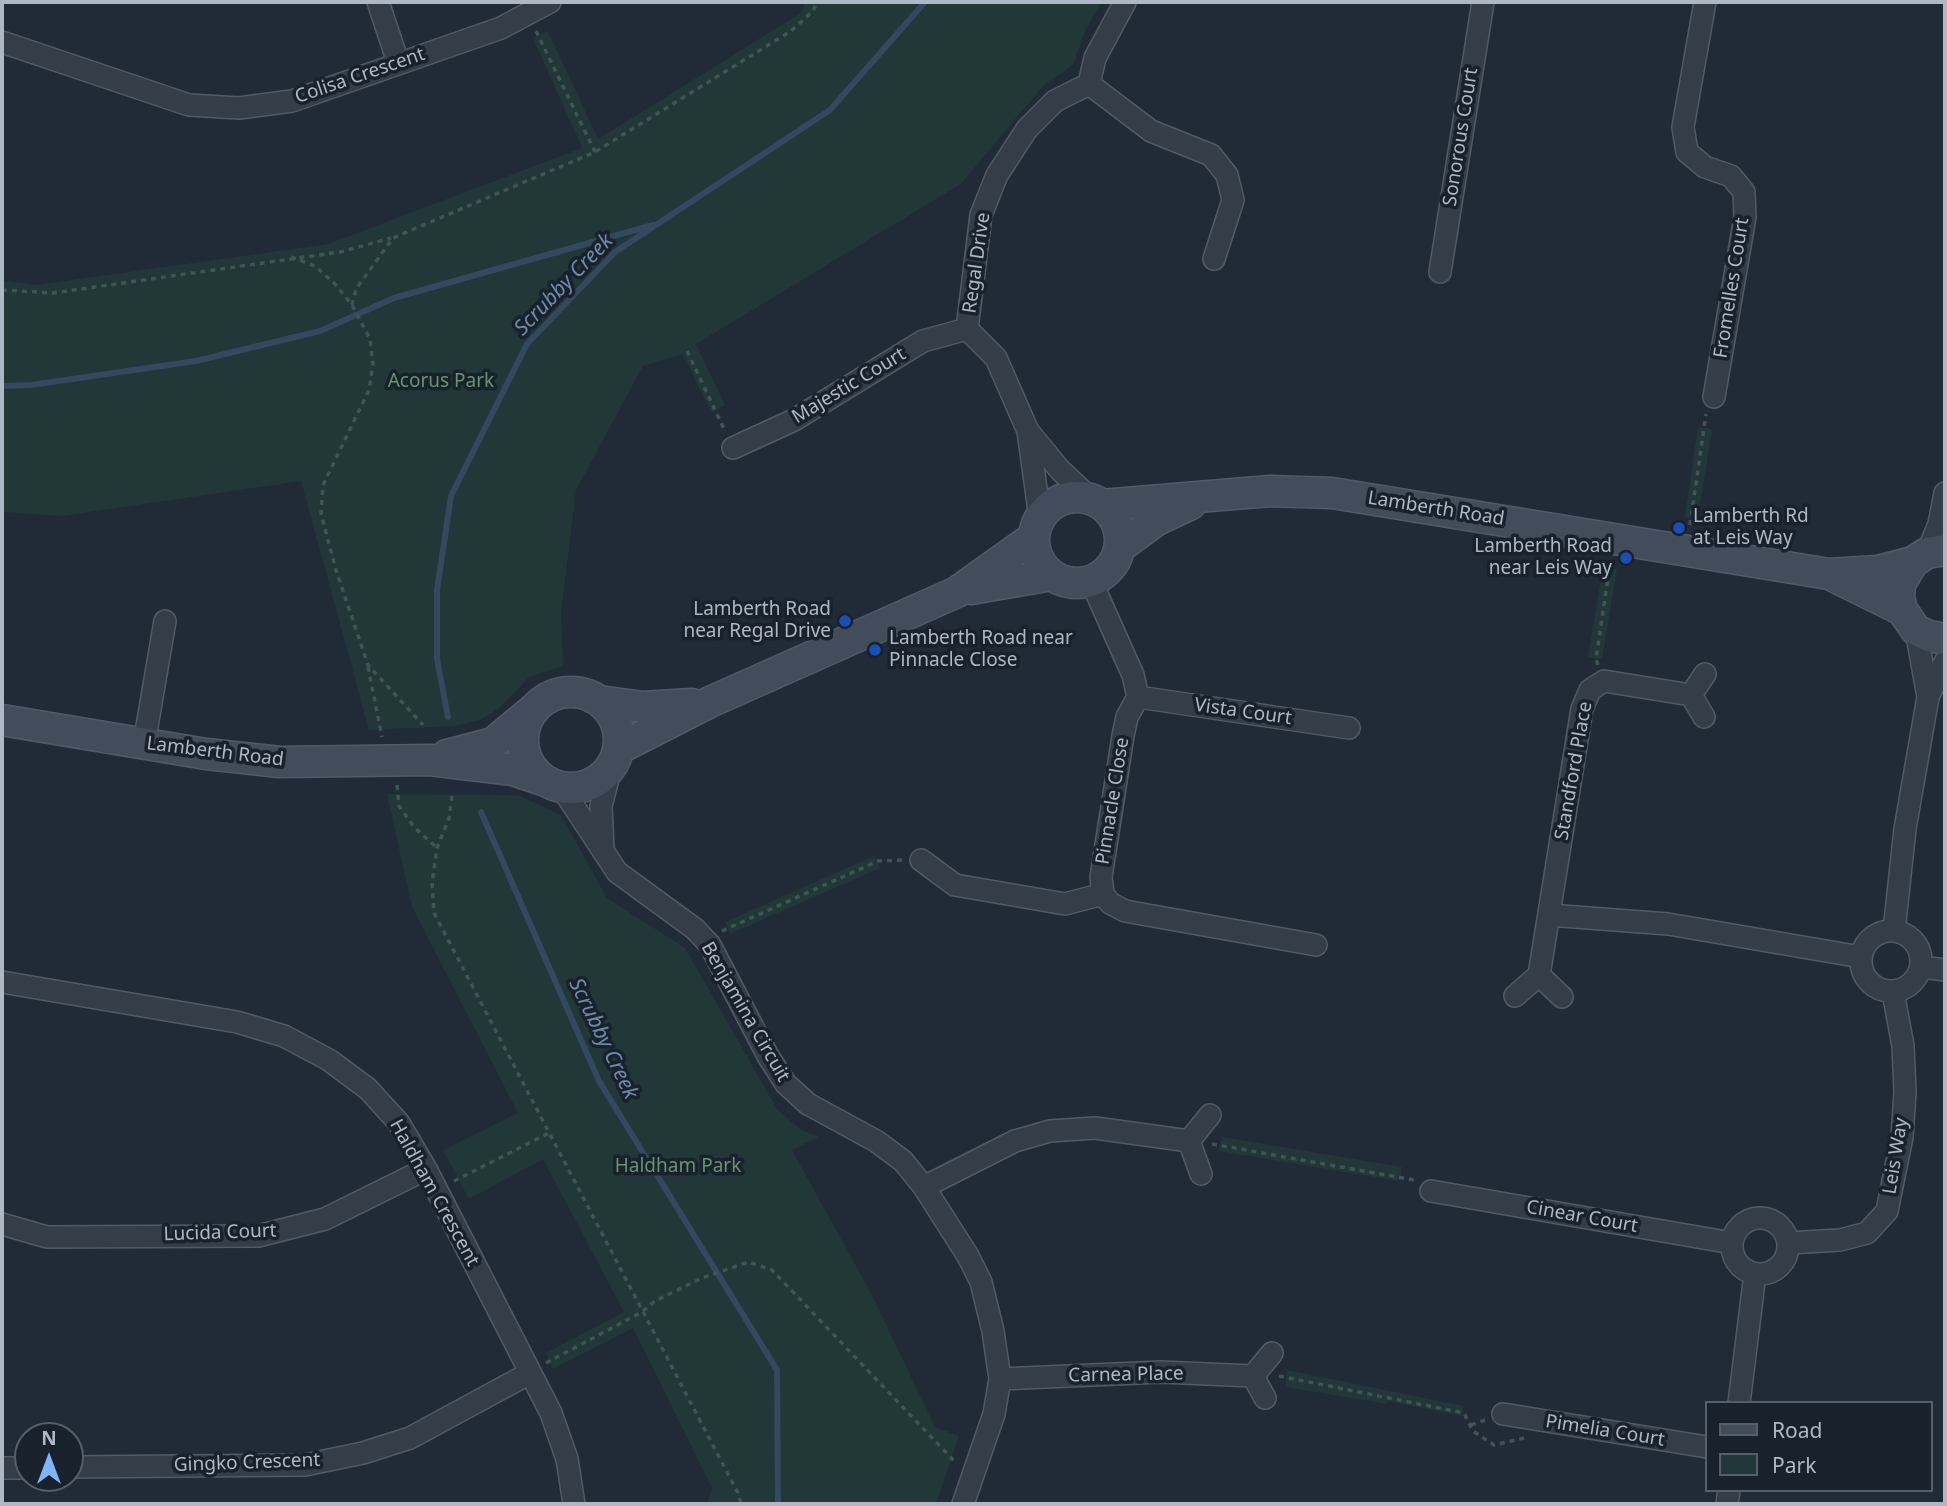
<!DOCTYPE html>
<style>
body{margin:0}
#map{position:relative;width:1947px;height:1506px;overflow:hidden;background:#202b37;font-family:"Noto Sans",sans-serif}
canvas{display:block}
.frame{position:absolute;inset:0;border:4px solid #aeb8c4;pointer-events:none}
.legend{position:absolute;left:1705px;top:1401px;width:228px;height:91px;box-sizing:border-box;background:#19222c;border:2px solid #555e69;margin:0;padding:9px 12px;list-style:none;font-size:21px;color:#aeb8c4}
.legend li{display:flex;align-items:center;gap:14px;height:35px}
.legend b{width:35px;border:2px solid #555e69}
.north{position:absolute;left:14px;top:1422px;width:70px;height:70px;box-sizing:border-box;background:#19222c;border:2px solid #555e69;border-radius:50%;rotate:0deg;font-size:19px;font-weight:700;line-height:28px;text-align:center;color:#aeb8c4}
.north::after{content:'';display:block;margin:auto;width:24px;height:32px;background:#81b5f7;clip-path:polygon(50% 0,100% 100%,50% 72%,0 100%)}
</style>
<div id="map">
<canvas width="1947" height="1506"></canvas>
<div class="frame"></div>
<ul class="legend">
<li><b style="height:9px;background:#424c5b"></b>Road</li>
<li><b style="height:19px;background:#223738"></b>Park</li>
</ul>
<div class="north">N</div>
</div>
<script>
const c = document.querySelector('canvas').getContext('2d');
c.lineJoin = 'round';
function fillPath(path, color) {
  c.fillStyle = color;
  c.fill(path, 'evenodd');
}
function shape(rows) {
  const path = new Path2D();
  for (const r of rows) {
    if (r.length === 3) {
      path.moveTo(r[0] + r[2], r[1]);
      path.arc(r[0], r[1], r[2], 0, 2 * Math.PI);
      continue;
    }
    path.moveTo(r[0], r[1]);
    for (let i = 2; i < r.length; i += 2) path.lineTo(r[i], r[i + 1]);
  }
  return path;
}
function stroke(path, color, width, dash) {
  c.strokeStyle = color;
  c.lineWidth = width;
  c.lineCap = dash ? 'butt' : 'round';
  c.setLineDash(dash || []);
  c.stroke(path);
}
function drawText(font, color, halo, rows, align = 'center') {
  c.font = font + ' "Noto Sans",sans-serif';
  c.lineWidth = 7;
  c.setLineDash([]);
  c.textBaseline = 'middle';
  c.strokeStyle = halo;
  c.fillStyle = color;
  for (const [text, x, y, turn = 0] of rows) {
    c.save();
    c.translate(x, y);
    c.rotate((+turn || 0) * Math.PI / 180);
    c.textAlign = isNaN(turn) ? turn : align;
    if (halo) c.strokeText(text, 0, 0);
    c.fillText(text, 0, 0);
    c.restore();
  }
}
fillPath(shape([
 [805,2,1102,2,1085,31,1073,65,1043,86,961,184,696,344,725,405,711,412,683,354,643,366,576,490,561,613,563,666,529,677,501,707,480,720,454,726,369,730,301,481,62,516,2,512,2,280,36,285,328,244,582,148,533,38,548,31,598,139,801,13],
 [1698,427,1712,429,1698,519,1685,517],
 [1603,567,1617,569,1602,659,1588,657],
 [387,794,518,795,561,815,607,898,685,948,777,1109,801,1130,819,1137,792,1150,872,1295,935,1427,959,1436,936,1504,707,1504,712,1488,633,1328,553,1369,546,1353,624,1312,543,1159,469,1199,443,1150,518,1113,412,907],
 [874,856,880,868,730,934,725,922],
 [1222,1137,1402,1167,1399,1181,1219,1151],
 [1287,1370,1464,1406,1462,1416,1388,1401,1387,1404,1285,1387]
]), '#223738');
stroke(shape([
 [2,386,31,385,196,361,320,331,394,298,653,225],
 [448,717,437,659,437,590,451,496,527,344,615,252,830,110,925,2],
 [481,812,599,1081,777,1370,778,1504]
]), '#34485f', 6);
const street = shape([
 [378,2,398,62],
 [1705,2,1683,127,1687,152,1705,167,1731,176,1744,192,1745,217,1714,397],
 [2,42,189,105,239,108,292,101,501,28,550,2],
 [1089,84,1151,131,1211,155,1227,175,1233,200,1214,259],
 [1440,272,1483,2],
 [1028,431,1060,470,1092,500],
 [733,448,794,420,923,341,967,329],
 [1040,518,1028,431,996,358,967,329,981,215,997,175,1027,129,1055,101,1089,84,1095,58,1125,2],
 [1927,553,1939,524,1945,493],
 [1091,581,1133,675,1138,697,1127,717,1123,736,1101,877,1103,894,1110,903,1125,911,1316,945],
 [1916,630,1928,697],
 [1138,697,1349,728],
 [1704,717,1691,695,1705,674],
 [144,744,165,621],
 [561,787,617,872,695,929,710,945,768,1056,786,1084,808,1104,876,1141,903,1161,924,1187,968,1256,981,1282,993,1331,1000,1379,994,1414,963,1504],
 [603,848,601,806,611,767],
 [921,860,955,885,1065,904,1103,894],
 [1549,915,1668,924,1861,957],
 [1891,961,30],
 [1894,931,1905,829,1928,697,1945,662],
 [1922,967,1945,970],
 [1539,975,1582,709,1590,690,1604,681,1691,695],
 [2,982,237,1022,284,1036,329,1060,368,1089,399,1123,426,1169,551,1413,567,1459,574,1504],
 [1515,996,1539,975,1562,997],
 [1201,1174,1189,1141,1210,1115],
 [924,1187,1015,1141,1050,1131,1095,1128,1189,1141],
 [1431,1191,1732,1243],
 [1760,1246,28],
 [2,1224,47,1237,258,1236,325,1219,426,1169],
 [1788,1243,1840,1240,1867,1233,1887,1211,1902,1137,1905,1092,1903,1046,1893,992],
 [1000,1379,1161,1372,1253,1376],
 [1265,1398,1253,1376,1272,1353],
 [1739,1403,1755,1274],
 [1503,1414,1707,1447],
 [70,1467,305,1465,363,1453,410,1438,530,1373],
 [2,1468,28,1468],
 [1727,1504,1729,1490]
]);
const secondary = shape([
 [1077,540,43],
 [1102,505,1270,491,1332,493,1829,574,1878,571,1913,562],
 [1120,547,1157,520,1191,504],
 [1945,550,1927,553,1913,562,1900,584,1899,597,1902,610,1916,630,1929,636,1945,639],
 [1833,576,1902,610],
 [971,589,1052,575],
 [571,740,48],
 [599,701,643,707,692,704],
 [2,720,206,754,280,762,430,760,513,770,546,781],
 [618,749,710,702,957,592,1034,537],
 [447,755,493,743,534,709]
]);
stroke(street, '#515b65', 24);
stroke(secondary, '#515b65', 33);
stroke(shape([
 [536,31,595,152],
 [291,257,315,266,335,284,352,305,370,339,373,364,369,390,323,485,321,514,336,570,368,665,423,725],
 [2,290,53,293,340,252,391,238],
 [352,305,356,289,393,238,595,152,791,31,813,11,817,2],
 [687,351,725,431],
 [1690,525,1706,414],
 [1598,665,1596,659,1609,571,1605,570,1607,563],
 [368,667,382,737],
 [397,785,399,806,414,827,437,848],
 [452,796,449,818,437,848,432,883,434,913,738,1493,741,1504],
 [722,931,878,861,902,860],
 [1212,1144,1414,1180],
 [454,1181,549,1133],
 [546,1363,642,1312,655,1301,702,1278,748,1262,772,1270,957,1464],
 [1279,1376,1464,1413,1473,1431,1494,1445,1524,1438],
 [1471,1425,1485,1420]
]), '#405456', 3.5, [5, 5]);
stroke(street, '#343d48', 21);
stroke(secondary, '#424c5b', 30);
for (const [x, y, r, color] of [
 [1679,528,7,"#1a4fb4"],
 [1626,558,7,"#1a4fb4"],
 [845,621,7,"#1a4fb4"],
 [875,650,7,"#1a4fb4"]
]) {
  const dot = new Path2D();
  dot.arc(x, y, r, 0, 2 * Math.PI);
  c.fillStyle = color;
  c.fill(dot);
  stroke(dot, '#19222c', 2.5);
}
drawText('19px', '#aeb8c4', '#19222c', [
 ["Colisa Crescent",360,76,-19],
 ["Sonorous Court",1461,137,-81],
 ["Regal Drive",977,263,-82],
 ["Fromelles Court",1732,288,-81],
 ["Majestic Court",849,386,-31],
 ["Lamberth Road",1436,509,9],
 ["Vista Court",1243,712,8],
 ["Lamberth Road",215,752,7],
 ["Standford Place",1574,771,-80],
 ["Pinnacle Close",1113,801,-81],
 ["Benjamina Circuit",745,1012,60],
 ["Leis Way",1896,1156,-81],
 ["Haldham Crescent",434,1193,61],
 ["Cinear Court",1582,1217,10],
 ["Lucida Court",220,1233,-2],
 ["Carnea Place",1126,1375,-1],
 ["Pimelia Court",1605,1431,9],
 ["Gingko Crescent",247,1463,-2]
]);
drawText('19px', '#66946e', '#19222c', [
 ["Acorus Park",441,382],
 ["Haldham Park",678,1167]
]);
drawText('19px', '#aeb8c4', '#19222c', [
 ["Lamberth Rd",1693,517],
 ["at Leis Way",1693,539],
 ["Lamberth Road",1612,547,"right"],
 ["near Leis Way",1612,569,"right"],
 ["Lamberth Road",831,610,"right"],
 ["near Regal Drive",831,632,"right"],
 ["Lamberth Road near",889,639],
 ["Pinnacle Close",889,661]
], 'left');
drawText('italic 21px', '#6f8aa9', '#19222c', [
 ["Scrubby Creek",564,285,-46],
 ["Scrubby Creek",603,1039,64]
]);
</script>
